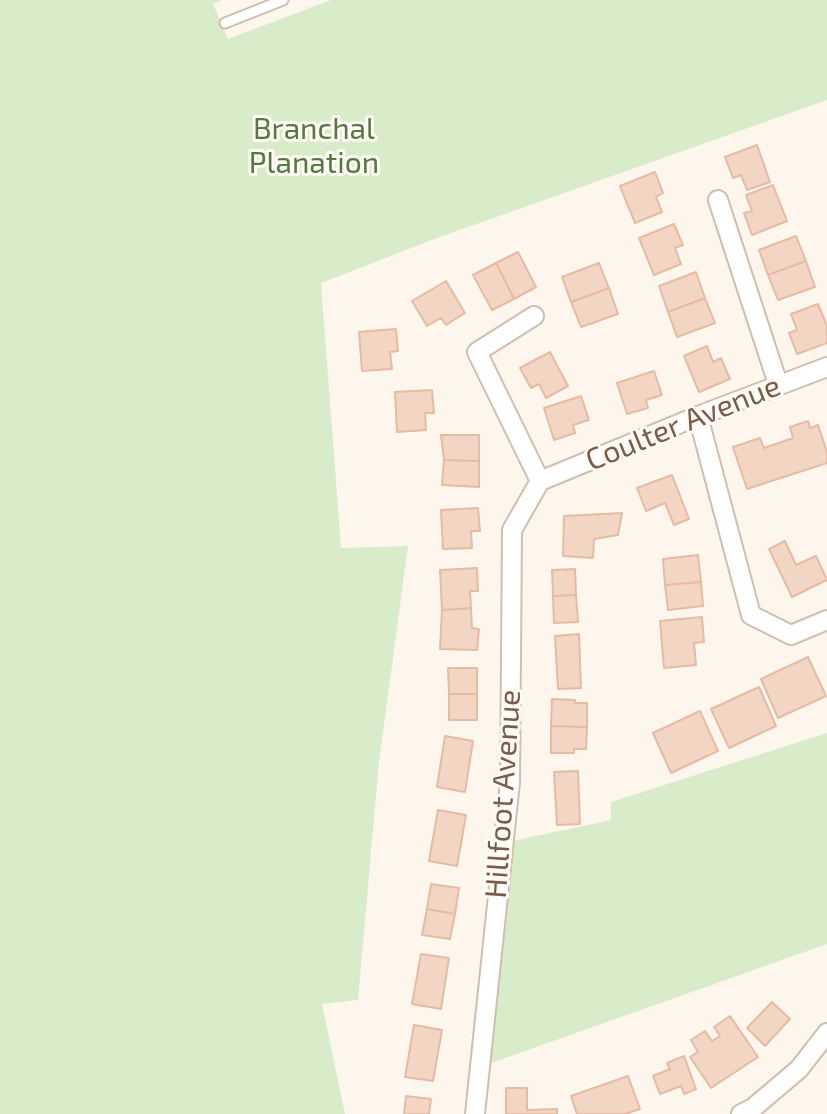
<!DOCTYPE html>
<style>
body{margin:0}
canvas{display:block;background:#fdf6ec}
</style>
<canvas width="827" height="1114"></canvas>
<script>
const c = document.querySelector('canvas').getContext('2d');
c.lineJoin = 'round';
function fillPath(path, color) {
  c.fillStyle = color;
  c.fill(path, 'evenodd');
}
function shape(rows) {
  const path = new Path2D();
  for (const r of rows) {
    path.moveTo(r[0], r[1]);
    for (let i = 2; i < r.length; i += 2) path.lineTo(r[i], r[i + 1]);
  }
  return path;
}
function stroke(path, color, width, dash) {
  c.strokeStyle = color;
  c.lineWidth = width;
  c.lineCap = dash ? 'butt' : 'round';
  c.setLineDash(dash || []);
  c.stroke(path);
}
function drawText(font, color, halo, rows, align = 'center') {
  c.font = font + ' "Exo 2",sans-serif';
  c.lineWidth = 6;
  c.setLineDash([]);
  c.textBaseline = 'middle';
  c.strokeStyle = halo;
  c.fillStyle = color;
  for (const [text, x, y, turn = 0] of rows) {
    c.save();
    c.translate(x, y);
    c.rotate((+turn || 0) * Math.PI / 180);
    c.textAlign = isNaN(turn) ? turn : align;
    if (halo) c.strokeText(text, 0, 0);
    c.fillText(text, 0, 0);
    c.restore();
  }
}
fillPath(shape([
 [0,0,222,0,213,4,228,39,331,0,827,0,827,100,437,238,321,283,341,548,408,546,379,762,358,1000,322,1004,345,1114,0,1114],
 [827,733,827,944,480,1067,503,843,611,820,611,802]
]), '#d8ecc9');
const building = shape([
 [757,145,770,182,747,190,741,175,733,178,725,157,757,145],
 [655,172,663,193,656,197,662,212,635,223,620,186,655,172],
 [773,185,787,221,752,235,744,213,752,211,746,195,773,185],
 [674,224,683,245,675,248,681,264,654,275,639,238,674,224],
 [796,236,806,261,768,275,759,250,796,236],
 [518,252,536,287,514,299,496,263,518,252],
 [806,261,815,287,778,300,768,275,806,261],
 [496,263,514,299,492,310,473,275,496,263],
 [599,263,609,288,571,302,562,277,599,263],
 [696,272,705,298,668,312,659,286,696,272],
 [446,281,465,313,446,325,441,318,427,326,412,301,446,281],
 [609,288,618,314,581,327,571,302,609,288],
 [705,298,715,323,677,337,668,312,705,298],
 [818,304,827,326,827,343,797,354,789,333,797,330,791,314,818,304],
 [396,329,398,351,390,352,392,369,362,371,359,332,396,329],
 [707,346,713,362,721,358,730,379,699,392,684,356,707,346],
 [550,352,568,386,546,398,539,384,531,388,520,368,550,352],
 [654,371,662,395,646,400,648,408,627,414,617,383,654,371],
 [432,390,434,413,425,413,426,430,397,432,395,392,432,390],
 [581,396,589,420,573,425,575,433,554,440,544,408,581,396],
 [808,421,810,428,818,425,827,452,827,463,747,489,733,447,760,438,764,448,793,438,790,427,808,421],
 [441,435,479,435,479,461,444,460,441,435],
 [444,460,479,461,479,487,442,485,444,460],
 [672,475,689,519,674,525,665,503,646,511,637,488,672,475],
 [478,508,480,531,471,531,472,548,443,549,441,510,478,508],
 [622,513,618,535,594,539,593,558,563,556,564,516,622,513],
 [785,541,796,565,816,556,827,580,792,597,769,549,785,541],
 [698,555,701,582,665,585,663,559,698,555],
 [477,568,478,591,470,591,471,608,442,610,440,570,477,568],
 [575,569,576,595,553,596,552,570,575,569],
 [701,582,703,606,668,610,665,585,701,582],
 [576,595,578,622,554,623,553,596,576,595],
 [471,608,472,628,479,629,477,650,440,649,442,610,471,608],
 [702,617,704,642,694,643,696,665,664,668,660,621,702,617],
 [579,634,581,688,558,689,555,636,579,634],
 [808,657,826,696,778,718,761,679,808,657],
 [448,668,477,668,477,694,449,694,448,668],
 [759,687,776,726,729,748,711,709,759,687],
 [449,694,477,694,477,720,449,720,449,694],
 [552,699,575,700,575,703,587,703,587,727,551,726,552,699],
 [700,711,718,751,671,773,653,733,700,711],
 [551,726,587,727,586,749,574,749,574,753,551,753,551,726],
 [445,736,473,741,465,792,437,787,445,736],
 [578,771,580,824,557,825,554,772,578,771],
 [438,810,466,815,457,866,429,861,438,810],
 [431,884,459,888,455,914,427,909,431,884],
 [427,909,455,914,450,939,422,935,427,909],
 [421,954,449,958,441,1009,412,1004,421,954],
 [772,1002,790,1019,765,1046,747,1028,772,1002],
 [730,1016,758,1057,711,1088,690,1057,698,1052,691,1040,705,1031,712,1041,720,1036,714,1027,730,1016],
 [414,1025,442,1030,433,1081,405,1077,414,1025],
 [684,1056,696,1089,684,1094,681,1086,660,1094,653,1076,670,1069,667,1063,684,1056],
 [628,1076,640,1109,625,1114,577,1114,571,1096,628,1076],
 [506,1088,527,1088,527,1110,557,1109,557,1114,506,1114,506,1088],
 [406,1096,431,1099,429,1114,404,1114,406,1096]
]);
fillPath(building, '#f3d5c3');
stroke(building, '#e6bba3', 2);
const service = shape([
 [225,23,283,0]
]);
const minor = shape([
 [718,200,778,384],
 [534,316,477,352,540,481],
 [698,416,751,615,791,635,827,620],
 [540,481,698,416,827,367],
 [475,1114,510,782,512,530,540,481],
 [741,1114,753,1108,799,1069,827,1033]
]);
stroke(service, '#d1beb0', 13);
stroke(minor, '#d1beb0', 22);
stroke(service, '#fff', 9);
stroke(minor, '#fff', 18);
drawText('30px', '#537a41', '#fffaf3', [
 ["Branchal",314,129],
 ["Planation",314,163]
]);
drawText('30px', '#7a5c4d', '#fffaf3', [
 ["Coulter Avenue",683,423,-22],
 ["Hillfoot Avenue",503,794,-86]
]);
</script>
